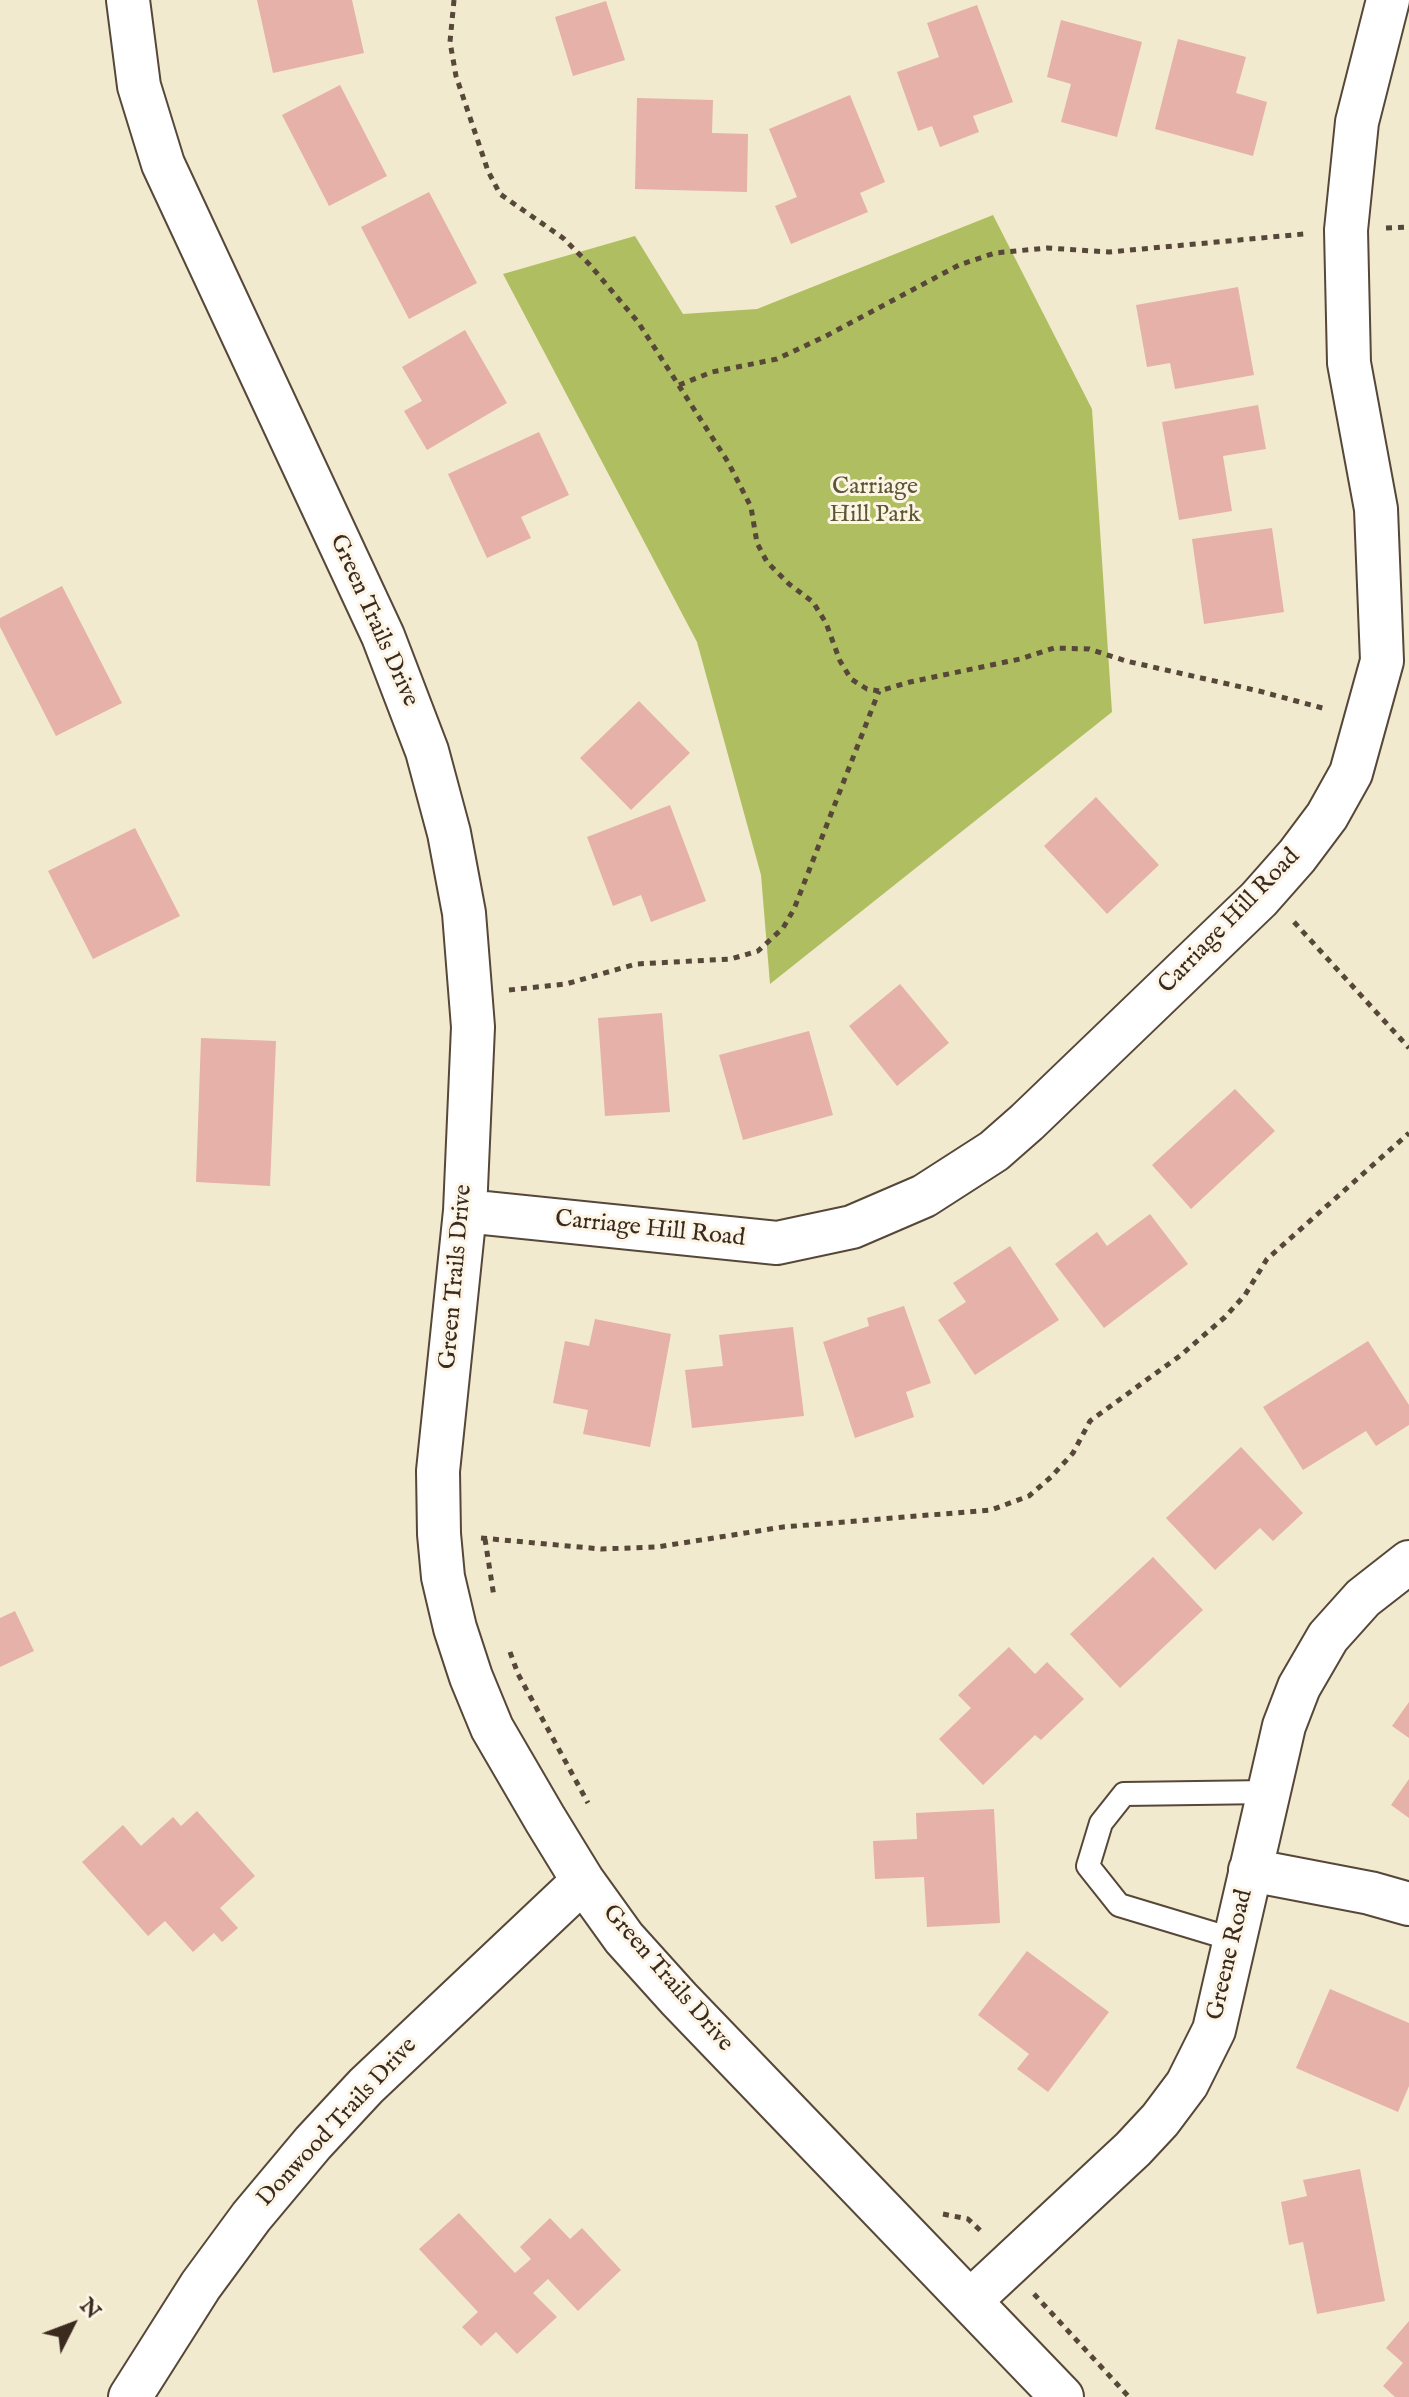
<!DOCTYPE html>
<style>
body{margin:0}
#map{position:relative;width:1409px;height:2397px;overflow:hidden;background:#f2eacf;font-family:"IM FELL English",serif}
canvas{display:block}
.north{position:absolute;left:32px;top:2285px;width:80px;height:80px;-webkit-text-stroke:6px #fcf5e5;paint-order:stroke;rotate:48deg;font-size:22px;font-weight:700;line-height:32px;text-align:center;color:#3b2a1e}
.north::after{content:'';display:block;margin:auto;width:28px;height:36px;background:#3b2a1e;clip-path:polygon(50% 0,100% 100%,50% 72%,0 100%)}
</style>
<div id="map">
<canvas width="1409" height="2397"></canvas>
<div class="north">N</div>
</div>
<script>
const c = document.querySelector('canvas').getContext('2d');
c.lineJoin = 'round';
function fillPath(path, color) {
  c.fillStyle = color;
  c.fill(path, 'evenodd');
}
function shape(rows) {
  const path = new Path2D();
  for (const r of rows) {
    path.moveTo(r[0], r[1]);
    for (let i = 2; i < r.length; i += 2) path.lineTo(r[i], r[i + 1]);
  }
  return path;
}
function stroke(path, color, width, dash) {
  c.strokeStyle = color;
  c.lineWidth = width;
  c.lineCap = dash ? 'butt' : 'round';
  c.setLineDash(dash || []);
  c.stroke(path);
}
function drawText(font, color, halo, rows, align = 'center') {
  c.font = font + ' "IM FELL English",serif';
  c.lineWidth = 6;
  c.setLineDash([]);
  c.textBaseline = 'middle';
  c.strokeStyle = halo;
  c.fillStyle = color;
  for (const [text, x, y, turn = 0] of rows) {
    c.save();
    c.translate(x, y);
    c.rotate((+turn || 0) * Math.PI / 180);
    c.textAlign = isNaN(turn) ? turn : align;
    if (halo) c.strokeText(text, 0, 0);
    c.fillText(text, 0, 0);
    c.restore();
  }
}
fillPath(shape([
 [993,215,1092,409,1112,712,770,984,761,875,697,642,503,274,635,236,683,314,757,309]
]), '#afbe60');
fillPath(shape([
 [257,0,352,0,364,53,273,73],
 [606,1,625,60,573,76,555,17],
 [977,5,1013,102,973,116,979,132,940,147,932,126,918,131,897,72,939,57,927,23],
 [1061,20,1142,42,1117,137,1061,122,1071,84,1047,77],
 [1178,39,1246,57,1236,93,1267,102,1253,156,1155,129],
 [340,85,387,176,329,206,282,115],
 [850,95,885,182,860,193,868,212,791,244,775,206,797,197,769,129],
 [637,98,713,100,712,133,748,134,747,192,635,189],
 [429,192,477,283,409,319,361,227],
 [1238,287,1254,375,1175,389,1170,363,1147,367,1136,305],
 [465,330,507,403,427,450,404,411,422,401,402,367],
 [1258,405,1266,449,1223,456,1232,511,1179,520,1162,422],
 [539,432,569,495,521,517,531,538,487,558,448,474],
 [1272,528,1284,612,1204,624,1192,539],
 [62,586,122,703,56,736,0,627,0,618],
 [639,701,690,753,631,810,580,758],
 [1096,797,1159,865,1107,914,1044,846],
 [670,805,706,901,651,922,641,895,613,906,587,837],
 [135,828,180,916,93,959,48,871],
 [900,984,949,1043,897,1086,849,1026],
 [662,1013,670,1112,605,1116,598,1018],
 [809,1031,833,1115,743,1140,719,1055],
 [201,1038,276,1041,270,1186,196,1182],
 [1235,1089,1275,1131,1191,1209,1152,1165],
 [1150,1214,1188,1264,1104,1328,1055,1264,1097,1232,1107,1246],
 [1010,1246,1059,1320,975,1375,938,1320,966,1302,953,1283],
 [904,1306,931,1383,906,1392,914,1417,855,1438,823,1342,869,1326,867,1318],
 [595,1319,671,1334,650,1447,583,1434,588,1410,553,1403,565,1341,589,1346],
 [793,1327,804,1416,692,1428,685,1370,723,1366,719,1335],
 [1368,1341,1409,1405,1409,1425,1376,1446,1366,1431,1303,1470,1263,1407],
 [1241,1447,1303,1513,1273,1541,1260,1528,1215,1570,1166,1518],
 [1153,1557,1203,1610,1120,1688,1070,1634],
 [15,1611,34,1651,0,1667,0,1618],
 [1009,1647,1035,1674,1047,1662,1084,1699,1041,1740,1035,1735,983,1785,939,1739,971,1708,958,1695],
 [1409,1702,1409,1738,1392,1726],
 [1409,1779,1409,1818,1391,1805],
 [994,1809,1000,1923,927,1927,924,1877,875,1879,873,1841,917,1839,916,1813],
 [197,1811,255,1876,220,1908,238,1928,222,1942,214,1933,193,1952,165,1921,148,1936,82,1862,123,1825,141,1846,173,1817,181,1826],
 [1027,1951,1109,2012,1048,2092,1017,2069,1029,2054,978,2015],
 [1330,1989,1409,2023,1409,2086,1398,2112,1296,2068],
 [1360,2169,1385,2301,1317,2314,1303,2242,1289,2245,1281,2202,1307,2196,1303,2180],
 [459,2213,515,2273,531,2259,520,2247,550,2218,570,2239,582,2228,621,2270,578,2311,548,2279,533,2293,557,2317,517,2354,496,2332,481,2346,462,2327,478,2312,419,2249],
 [1409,2321,1409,2397,1395,2397,1383,2386,1403,2363,1386,2348]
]), '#e5b1a9');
const service = shape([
 [1235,1940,1119,1905,1088,1866,1101,1823,1124,1794,1269,1792]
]);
const minor = shape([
 [128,0,139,86,163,164,383,636,427,751,449,833,464,913,473,1027,465,1211,438,1471,439,1534,443,1577,455,1628,471,1677,492,1728,545,1819,583,1881,624,1938,679,1999,1062,2397],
 [465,1211,777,1243,852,1227,924,1196,994,1151,1027,1122,1259,899,1297,856,1327,816,1351,773,1382,661,1376,509,1349,363,1346,230,1357,122,1388,0],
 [1250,1870,1370,1893,1409,1904],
 [970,2301,1133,2149,1160,2120,1187,2084,1214,2030,1284,1726,1299,1687,1328,1637,1363,1598,1409,1562],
 [130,2397,201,2285,251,2217,313,2143,366,2086,583,1881]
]);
stroke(service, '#564739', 26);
stroke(minor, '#564739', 46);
stroke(shape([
 [454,0,450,42,456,76,488,171,500,194,563,238,590,265,638,322,728,462,751,507,757,543,767,562,789,584,813,602,826,623,840,661,851,679,867,689,879,691,910,682,1020,659,1054,648,1089,649,1126,661,1259,691,1326,709],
 [1386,228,1409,227],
 [679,385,712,372,777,359,826,336,959,265,995,253,1047,248,1109,252,1304,234],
 [1294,922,1409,1048],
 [509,990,566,984,636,964,731,959,758,951,783,928,794,909,879,691],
 [481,1538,601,1549,657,1547,783,1527,991,1510,1029,1496,1051,1477,1073,1453,1090,1421,1181,1355,1225,1317,1245,1295,1267,1259,1409,1133],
 [485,1539,494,1597],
 [510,1652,518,1674,588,1803],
 [943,2214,968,2219,983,2233],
 [1034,2294,1129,2397]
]), '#564739', 5, [6, 6]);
stroke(service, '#fff', 22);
stroke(minor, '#fff', 42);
drawText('24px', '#5e5632', '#fcf5e5', [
 ["Carriage",875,488],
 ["Hill Park",875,516]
]);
drawText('24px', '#3b2a1e', '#fcf5e5', [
 ["Green Trails Drive",373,621,66],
 ["Carriage Hill Road",1230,922,-46],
 ["Carriage Hill Road",650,1230,6],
 ["Green Trails Drive",457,1277,-85],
 ["Greene Road",1231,1955,-77],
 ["Green Trails Drive",667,1979,49],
 ["Donwood Trails Drive",338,2123,-47]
]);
</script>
